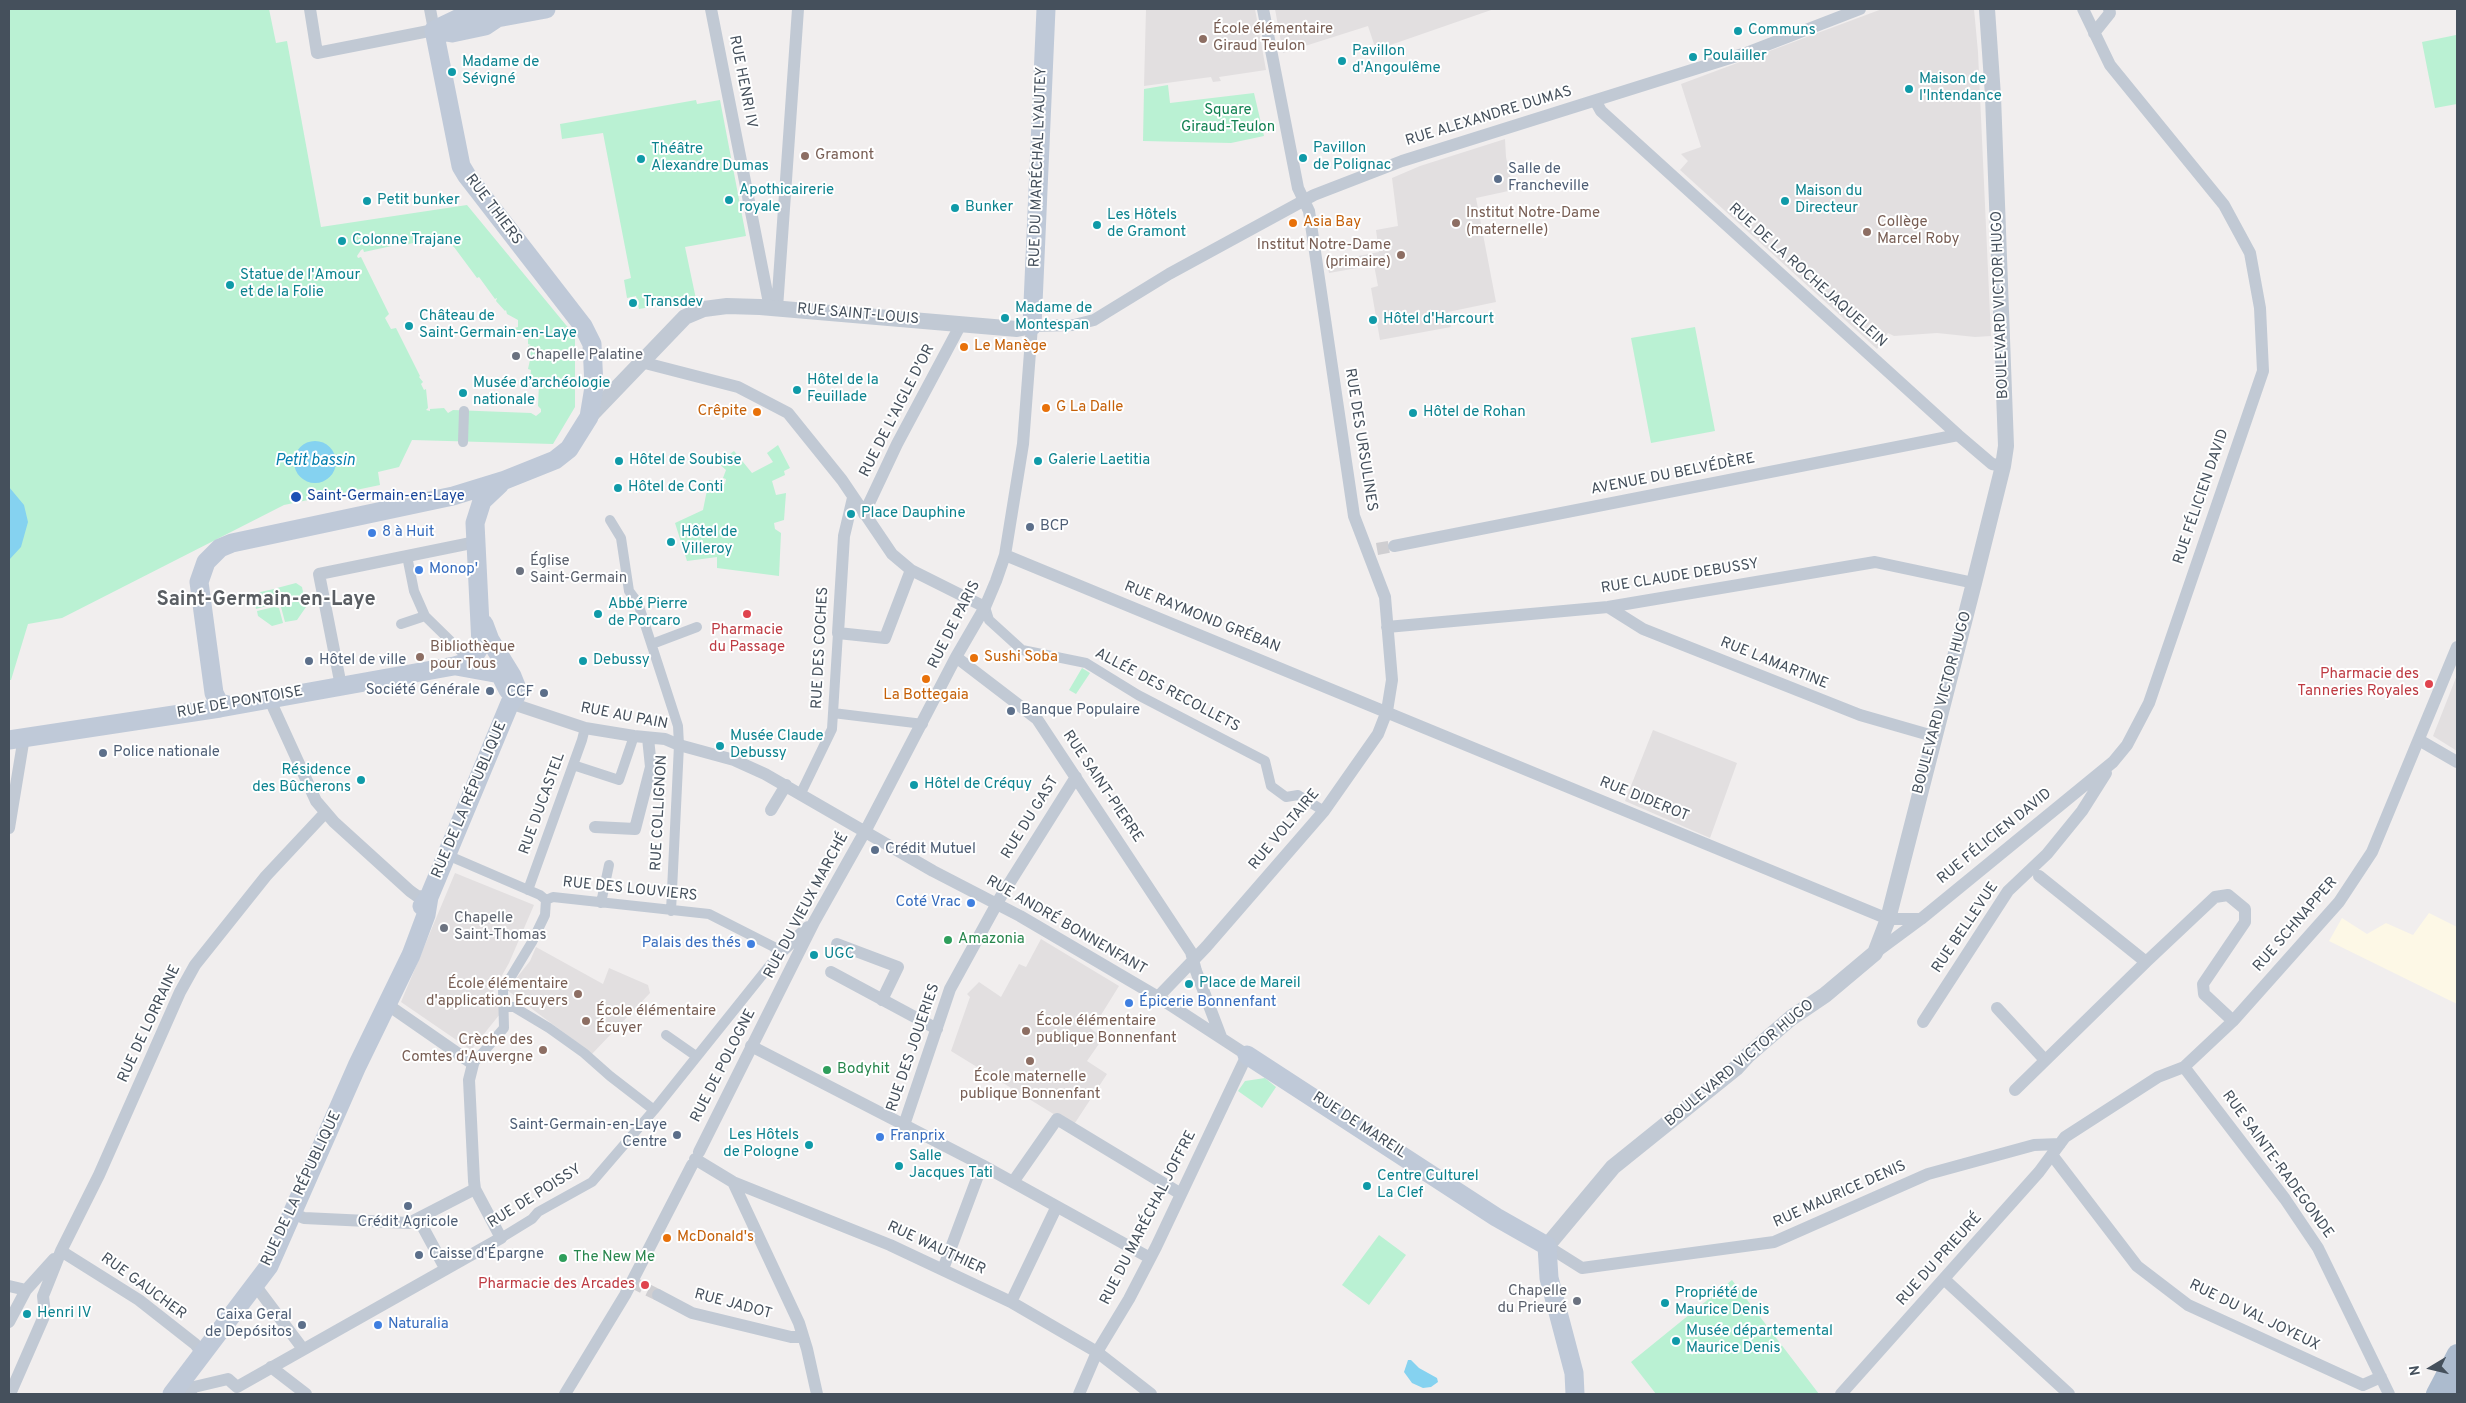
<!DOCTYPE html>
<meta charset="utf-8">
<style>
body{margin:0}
#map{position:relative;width:2466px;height:1403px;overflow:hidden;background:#f1eeee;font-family:Overpass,sans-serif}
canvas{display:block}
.frame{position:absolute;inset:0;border:10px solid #45505c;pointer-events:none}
.north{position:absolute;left:2406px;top:1343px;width:50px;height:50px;-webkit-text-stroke:4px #fff;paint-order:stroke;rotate:261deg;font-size:14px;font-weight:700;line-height:20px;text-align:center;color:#45505c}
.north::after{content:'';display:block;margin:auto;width:18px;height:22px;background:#45505c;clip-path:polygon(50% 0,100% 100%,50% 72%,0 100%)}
</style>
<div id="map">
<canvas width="2466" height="1403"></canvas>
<div class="frame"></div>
<div class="north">N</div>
</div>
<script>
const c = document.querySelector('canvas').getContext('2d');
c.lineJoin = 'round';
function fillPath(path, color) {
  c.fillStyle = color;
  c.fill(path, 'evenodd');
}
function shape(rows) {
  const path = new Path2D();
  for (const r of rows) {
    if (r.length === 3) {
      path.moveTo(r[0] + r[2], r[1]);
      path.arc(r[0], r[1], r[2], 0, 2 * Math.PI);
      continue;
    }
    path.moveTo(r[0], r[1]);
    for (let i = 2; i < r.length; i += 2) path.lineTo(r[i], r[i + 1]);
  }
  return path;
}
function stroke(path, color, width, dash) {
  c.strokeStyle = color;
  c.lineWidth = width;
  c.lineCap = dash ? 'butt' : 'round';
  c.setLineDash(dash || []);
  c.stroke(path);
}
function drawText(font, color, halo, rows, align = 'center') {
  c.font = font + ' Overpass,sans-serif';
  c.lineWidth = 4;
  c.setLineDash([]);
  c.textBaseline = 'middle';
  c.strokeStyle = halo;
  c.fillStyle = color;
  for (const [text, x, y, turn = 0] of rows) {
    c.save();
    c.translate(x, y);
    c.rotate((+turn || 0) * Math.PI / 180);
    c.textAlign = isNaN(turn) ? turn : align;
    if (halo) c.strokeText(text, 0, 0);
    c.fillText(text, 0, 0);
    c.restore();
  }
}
fillPath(shape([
 [2429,913,2457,927,2457,1004,2329,941,2342,918,2367,934,2386,923,2413,935]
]), '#fdf8e6');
fillPath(shape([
 [1146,9,1255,9,1266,70,1219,77,1221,81,1213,82,1211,77,1144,86],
 [1275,9,1494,9,1376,50,1368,26,1283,53],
 [1882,9,1974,9,1978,52,1991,336,1975,337,1937,333,1894,336,1888,333,1877,349,1680,170,1688,161,1681,154,1701,147,1681,84],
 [1505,139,1506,157,1513,190,1476,198,1496,302,1448,312,1451,327,1380,340,1371,288,1378,286,1374,265,1329,273,1327,262,1379,252,1376,230,1398,226,1392,178,1420,166],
 [2457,675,2457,751,2433,736],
 [1653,730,1737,763,1710,838,1625,801],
 [455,873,534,905,509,963,491,995,498,1000,500,1014,471,1050,401,1002],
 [1041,939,1119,986,1096,1023,1094,1022,1090,1028,1103,1038,1087,1061,1107,1074,1073,1126,951,1051,970,997,967,994,979,982,1001,997,1019,964,1026,967],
 [536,947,603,984,609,968,648,985,650,993,592,1054,507,990,530,961]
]), '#e2dfe0');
fillPath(shape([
 [9,9,269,9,276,43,287,41,321,227,467,205,575,336,575,407,553,444,412,440,399,467,378,472,380,485,284,505,62,618,28,624,11,680,9,680],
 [441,237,447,238,449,244,454,247,477,278,479,277,495,299,497,298,496,301,505,311,506,310,507,314,518,320,518,327,511,329,528,336,528,344,531,345,528,346,528,350,531,351,528,352,528,360,530,360,528,369,531,370,530,380,535,380,537,377,542,379,539,384,538,406,541,409,541,412,536,416,531,413,453,410,448,413,444,408,430,409,430,411,426,410,428,408,426,389,424,390,421,384,423,382,419,377,420,376,396,328,391,329,385,318,389,314,361,257,358,258,357,256,361,250,363,249,364,252,401,244,402,246,413,243,415,244,439,240],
 [2456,35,2457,104,2435,108,2422,42],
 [1168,85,1170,103,1254,93,1264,136,1231,143,1143,141,1144,89],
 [696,100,697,104,720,100,746,236,685,247,696,299,639,309,636,296,627,298,624,280,631,278,603,133,562,139,560,124],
 [1695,327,1715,431,1651,443,1631,338],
 [778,445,790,468,784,471,785,475,772,481,776,495,786,493,784,520,774,523,775,529,781,533,779,576,717,568,717,557,687,561,675,523,703,510,709,480,725,484,726,479,723,478,726,470,718,463,734,451,752,473,773,462,767,453],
 [296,583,302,587,304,597,284,601,280,600,277,588],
 [274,589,277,601,274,604,256,609,254,599,256,593],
 [305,599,306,607,297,620,285,622,281,607,286,604],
 [274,607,279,608,283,623,272,626,258,616,257,611],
 [1082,668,1090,673,1076,694,1069,690],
 [1265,1078,1276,1087,1262,1108,1238,1091,1245,1081],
 [1379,1235,1406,1255,1369,1305,1342,1285],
 [1732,1280,1735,1284,1819,1394,1656,1394,1631,1362]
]), '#baf1d3');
fillPath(shape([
 [315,462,21],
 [9,487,24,505,28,522,21,547,9,560],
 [1408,1360,1411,1360,1419,1368,1437,1378,1438,1382,1431,1387,1423,1388,1412,1383,1404,1372]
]), '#85d2f0');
stroke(shape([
 [1377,549,1394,546],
 [632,1282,658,1295]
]), '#cfced1', 12, [12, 6]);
stroke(shape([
 [463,442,464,411],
 [610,520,621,538,629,591,638,603,678,726,679,745,671,911],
 [407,556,414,591,425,616,471,661],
 [985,607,989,620,1022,650,1086,663,1138,695,1265,761,1271,786,1286,797,1298,795,1324,811],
 [401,624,425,616],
 [652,644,697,627],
 [833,713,923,724],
 [573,765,619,780,634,736],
 [801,793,832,729,838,633],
 [447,855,540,895,546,900],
 [528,890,582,740,585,728],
 [601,903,609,865],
 [504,1007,514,1007,549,1028,584,1053,610,1076,654,1110],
 [666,1035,696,1056],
 [473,1064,504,1028,503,990,532,942,545,915,546,900],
 [501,1238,532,1219,538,1212,592,1182,654,1110,779,954,774,947,709,914,553,897,546,900]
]), '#c1c9d4', 10);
stroke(shape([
 [310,9,317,53,434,30,430,9],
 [711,9,770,308],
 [2094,33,2110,13,2109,9],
 [1596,102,1601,111,1958,435,1992,464,2003,466],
 [777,308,798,9],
 [641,362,738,387,788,413,842,480,892,554,911,570,985,607],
 [853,498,844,536,838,633,885,638,911,570],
 [864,514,897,444,961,324],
 [1394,546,1958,435],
 [1005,555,1888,919,1921,919,2113,762,2127,745,2149,703,2263,371,2260,308,2250,253,2224,205,2110,65,2083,9],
 [1608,607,1643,629,1860,715,1933,736],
 [1387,627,1608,607,1875,562,1974,583],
 [956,657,1037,719,1191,952,1196,971,1221,1037],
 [341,686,319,574,476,542],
 [269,698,316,801,334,822,410,891,417,896,429,897],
 [510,703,585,728,634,736,665,739,679,745,734,760,765,774,933,871,1020,916,1158,997,1247,1055,1156,1247,1129,1299,1097,1352,1079,1394],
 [2419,740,2457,762],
 [771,810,786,785],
 [595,827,635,829,651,767,648,738],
 [9,828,24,737],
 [2039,876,2146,962,2215,897,2228,895,2245,909,2245,922,2203,984,2204,994,2233,1021],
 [837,944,898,967,882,1000],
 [1875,953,1921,919],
 [779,954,808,927],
 [831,972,937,1029],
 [1158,997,1206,947,1324,811,1378,734,1387,711,1392,680,1385,597,1354,516,1309,211,1298,188,1263,9],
 [1997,1008,2045,1060],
 [1923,1022,2008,891,2047,854,2082,811,2106,773],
 [751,1046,982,1165,1150,1258],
 [2184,1067,2285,1199,2318,1248,2389,1394],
 [2015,1090,2146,962],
 [904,1125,950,989,1000,898,1076,777],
 [699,1152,814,922,868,826,956,657,985,607,996,581,1005,555,1023,444,1032,326,1074,325,1094,320,1169,274,1314,195,1402,161,1746,53,1860,9],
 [2052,1155,2137,1266,2188,1305,2363,1385,2381,1377],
 [695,1159,733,1182,890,1245,1011,1302,1097,1352,1151,1394],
 [733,1182,799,1323,807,1349,817,1394],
 [1013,1182,1057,1119,1181,1194],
 [294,1214,304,1218,409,1223,475,1189],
 [419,1220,445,1268],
 [1547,1246,1582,1268,1774,1242,1928,1174,2034,1145,2060,1144],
 [61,1251,139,1300,195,1344,203,1354],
 [943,1269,982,1165],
 [1945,1280,2069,1394],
 [255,1285,303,1349],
 [9,1286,26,1290],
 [658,1295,692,1313,791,1337,803,1337],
 [1011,1302,1056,1208],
 [9,1322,26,1290,54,1259],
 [271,1367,306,1394],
 [237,1387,501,1238,475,1189,474,1181,469,1080,473,1064,388,1005],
 [10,1394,45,1314,43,1296,61,1251,99,1175,180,992,195,965,266,876,325,813],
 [188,1394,194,1387,228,1379,237,1387],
 [565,1394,625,1295,692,1165],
 [1841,1394,2039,1172,2065,1137,2158,1077,2184,1067,2233,1021,2339,902,2372,852,2457,647]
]), '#c1c9d4', 12);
stroke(shape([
 [589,417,685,317,704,309,727,306,760,307,1017,329,1032,326],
 [1547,1246,1613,1167,1736,1068,1747,1056,1791,1018,1825,995,1875,953,1888,919,1974,583,2003,466,2006,446,1993,96,1987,9]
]), '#c1c9d4', 16);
stroke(shape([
 [434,30,452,33,485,26,497,18,546,9],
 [434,30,459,18,489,16],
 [1032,326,1046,9],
 [456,666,500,674,508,690],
 [228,705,219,703,214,693,199,582,206,562,220,548,232,543,453,496,505,480,555,460,569,449,589,417,594,387,592,344,583,326,467,176,461,166,434,30],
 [9,740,220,708,454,666,471,661,481,645,475,523,482,501,500,484],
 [422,906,429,897,510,703,516,696,516,686,512,676,490,640,484,624],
 [1247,1055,1496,1217,1547,1246,1549,1278,1574,1373,1575,1394],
 [172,1394,269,1266,357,1066,411,955,426,915,429,897]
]), '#bfc9d8', 19);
stroke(shape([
 [2436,1394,2457,1354],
 [2453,1394,2457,1387]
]), '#acbbce', 20);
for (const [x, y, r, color] of [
 [1738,31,5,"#0f9aa8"],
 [1203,39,5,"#8d6e63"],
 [1693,57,5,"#0f9aa8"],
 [1342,61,5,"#0f9aa8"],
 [452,72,5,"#0f9aa8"],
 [1909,89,5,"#0f9aa8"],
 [805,156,5,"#8d6e63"],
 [1303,158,5,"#0f9aa8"],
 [641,159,5,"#0f9aa8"],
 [1498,179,5,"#5c6f8a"],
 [729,200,5,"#0f9aa8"],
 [367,201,5,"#0f9aa8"],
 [1785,201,5,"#0f9aa8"],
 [955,208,5,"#0f9aa8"],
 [1293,223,5,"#e8710a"],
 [1456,223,5,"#8d6e63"],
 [1097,225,5,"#0f9aa8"],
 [1867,232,5,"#8d6e63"],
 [342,241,5,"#0f9aa8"],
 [1401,255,5,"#8d6e63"],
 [230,285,5,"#0f9aa8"],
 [633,303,5,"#0f9aa8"],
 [1005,318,5,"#0f9aa8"],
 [1373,320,5,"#0f9aa8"],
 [409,326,5,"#0f9aa8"],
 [964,347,5,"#e8710a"],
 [516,356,5,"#6b7280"],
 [797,390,5,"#0f9aa8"],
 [463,393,5,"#0f9aa8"],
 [1046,408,5,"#e8710a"],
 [757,412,5,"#e8710a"],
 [1413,413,5,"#0f9aa8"],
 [619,461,5,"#0f9aa8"],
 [1038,461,5,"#0f9aa8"],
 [618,488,5,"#0f9aa8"],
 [296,497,6,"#1a4fb4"],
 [851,514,5,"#0f9aa8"],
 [1030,527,5,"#5c6f8a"],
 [372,533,5,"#3f7fe0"],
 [671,542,5,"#0f9aa8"],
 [419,570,5,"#3f7fe0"],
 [520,571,5,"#6b7280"],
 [598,614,5,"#0f9aa8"],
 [747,614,5,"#e0444e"],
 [420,657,5,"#8d6e63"],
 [974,658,5,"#e8710a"],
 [309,661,5,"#5c6f8a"],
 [583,661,5,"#0f9aa8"],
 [926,679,5,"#e8710a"],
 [2429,684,5,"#e0444e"],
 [490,691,5,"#5c6f8a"],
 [544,693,5,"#5c6f8a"],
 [1011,711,5,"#5c6f8a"],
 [720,746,5,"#0f9aa8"],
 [103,753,5,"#5c6f8a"],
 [361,780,5,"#0f9aa8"],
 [914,785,5,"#0f9aa8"],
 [875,850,5,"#5c6f8a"],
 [971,903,5,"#3f7fe0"],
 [444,928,5,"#6b7280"],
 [948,940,5,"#2e9e5b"],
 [751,944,5,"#3f7fe0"],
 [814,955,5,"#0f9aa8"],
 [1189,984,5,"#0f9aa8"],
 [578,994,5,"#8d6e63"],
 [1129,1003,5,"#3f7fe0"],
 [586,1021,5,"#8d6e63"],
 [1026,1031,5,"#8d6e63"],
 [543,1050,5,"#8d6e63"],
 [1030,1061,5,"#8d6e63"],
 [827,1070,5,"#2e9e5b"],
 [677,1135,5,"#5c6f8a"],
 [880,1137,5,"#3f7fe0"],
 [809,1145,5,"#0f9aa8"],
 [899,1166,5,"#0f9aa8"],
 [1367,1186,5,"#0f9aa8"],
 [408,1206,5,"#5c6f8a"],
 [667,1238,5,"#e8710a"],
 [419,1255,5,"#5c6f8a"],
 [563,1258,5,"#2e9e5b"],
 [645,1285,5,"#e0444e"],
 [1577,1301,5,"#6b7280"],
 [1665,1303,5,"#0f9aa8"],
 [27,1314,5,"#0f9aa8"],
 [302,1325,5,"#5c6f8a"],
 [378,1325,5,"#3f7fe0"],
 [1676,1341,5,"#0f9aa8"]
]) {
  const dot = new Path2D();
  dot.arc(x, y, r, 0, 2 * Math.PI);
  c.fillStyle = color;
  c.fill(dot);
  stroke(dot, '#fff', 2);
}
drawText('15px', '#785e54', '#fff', [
 ["École élémentaire",1213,30],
 ["Giraud Teulon",1213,47],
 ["Gramont",815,156],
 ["Institut Notre-Dame",1466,214],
 ["(maternelle)",1466,231],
 ["Collège",1877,223],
 ["Marcel Roby",1877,240],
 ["Institut Notre-Dame",1391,246,"right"],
 ["(primaire)",1391,263,"right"],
 ["Bibliothèque",430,648],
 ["pour Tous",430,665],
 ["École élémentaire",568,985,"right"],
 ["d'application Ecuyers",568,1002,"right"],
 ["École élémentaire",596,1012],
 ["Écuyer",596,1029],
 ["École élémentaire",1036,1022],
 ["publique Bonnenfant",1036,1039],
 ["Crèche des",533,1041,"right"],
 ["Comtes d'Auvergne",533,1058,"right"],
 ["École maternelle",1030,1078,"center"],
 ["publique Bonnenfant",1030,1095,"center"]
], 'left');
drawText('15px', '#0d838f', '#fff', [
 ["Communs",1748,31],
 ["Pavillon",1352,52],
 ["d'Angoulême",1352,69],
 ["Poulailler",1703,57],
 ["Madame de",462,63],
 ["Sévigné",462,80],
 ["Maison de",1919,80],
 ["l'Intendance",1919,97],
 ["Pavillon",1313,149],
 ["de Polignac",1313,166],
 ["Théâtre",651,150],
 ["Alexandre Dumas",651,167],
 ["Apothicairerie",739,191],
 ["royale",739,208],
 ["Maison du",1795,192],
 ["Directeur",1795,209],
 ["Petit bunker",377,201],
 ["Bunker",965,208],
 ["Les Hôtels",1107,216],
 ["de Gramont",1107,233],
 ["Colonne Trajane",352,241],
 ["Statue de l'Amour",240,276],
 ["et de la Folie",240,293],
 ["Transdev",643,303],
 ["Madame de",1015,309],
 ["Montespan",1015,326],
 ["Château de",419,317],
 ["Saint-Germain-en-Laye",419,334],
 ["Hôtel d'Harcourt",1383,320],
 ["Hôtel de la",807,381],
 ["Feuillade",807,398],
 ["Musée d’archéologie",473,384],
 ["nationale",473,401],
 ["Hôtel de Rohan",1423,413],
 ["Hôtel de Soubise",629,461],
 ["Galerie Laetitia",1048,461],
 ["Hôtel de Conti",628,488],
 ["Place Dauphine",861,514],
 ["Hôtel de",681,533],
 ["Villeroy",681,550],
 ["Abbé Pierre",608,605],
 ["de Porcaro",608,622],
 ["Debussy",593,661],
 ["Musée Claude",730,737],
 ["Debussy",730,754],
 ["Résidence",351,771,"right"],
 ["des Bûcherons",351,788,"right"],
 ["Hôtel de Créquy",924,785],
 ["UGC",824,955],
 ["Place de Mareil",1199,984],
 ["Les Hôtels",799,1136,"right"],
 ["de Pologne",799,1153,"right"],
 ["Salle",909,1157],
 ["Jacques Tati",909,1174],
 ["Centre Culturel",1377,1177],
 ["La Clef",1377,1194],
 ["Propriété de",1675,1294],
 ["Maurice Denis",1675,1311],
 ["Henri IV",37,1314],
 ["Musée départemental",1686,1332],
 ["Maurice Denis",1686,1349]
], 'left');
drawText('15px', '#45505c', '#fff', [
 ["RUE HENRI IV",742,82,79],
 ["RUE ALEXANDRE DUMAS",1489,117,-17],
 ["RUE DU MARÉCHAL LYAUTEY",1039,167,-88],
 ["RUE THIERS",493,210,53],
 ["RUE DE LA ROCHEJAQUELEIN",1807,276,42],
 ["BOULEVARD VICTOR HUGO",2001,305,-92],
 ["RUE SAINT-LOUIS",858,315,5],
 ["RUE DE L'AIGLE D'OR",898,411,-63],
 ["RUE DES URSULINES",1360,440,81],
 ["AVENUE DU BELVÉDÈRE",1673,475,-11],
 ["RUE FÉLICIEN DAVID",2202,497,-71],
 ["RUE CLAUDE DEBUSSY",1680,577,-9],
 ["RUE RAYMOND GRÉBAN",1202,618,22],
 ["RUE DE PARIS",955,625,-63],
 ["RUE DES COCHES",821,648,-87],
 ["RUE LAMARTINE",1774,664,22],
 ["ALLÉE DES RECOLLETS",1167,691,28],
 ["RUE DE PONTOISE",240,703,-10],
 ["BOULEVARD VICTOR HUGO",1943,703,-75],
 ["RUE AU PAIN",624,717,11],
 ["RUE SAINT-PIERRE",1102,787,56],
 ["RUE DE LA RÉPUBLIQUE",470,800,-67],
 ["RUE DIDEROT",1644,800,22],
 ["RUE DUCASTEL",543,804,-70],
 ["RUE COLLIGNON",660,813,-87],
 ["RUE DU GAST",1031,818,-58],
 ["RUE VOLTAIRE",1285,830,-50],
 ["RUE FÉLICIEN DAVID",1995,837,-39],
 ["RUE DES LOUVIERS",630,890,6],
 ["RUE DU VIEUX MARCHÉ",807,906,-62],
 ["RUE SCHNAPPER",2296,925,-49],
 ["RUE ANDRÉ BONNENFANT",1066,926,30],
 ["RUE BELLEVUE",1966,928,-56],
 ["RUE DE LORRAINE",150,1024,-65],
 ["RUE DES JOUERIES",914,1048,-71],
 ["BOULEVARD VICTOR HUGO",1740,1064,-40],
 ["RUE DE POLOGNE",724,1066,-63],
 ["RUE DE MAREIL",1359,1126,33],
 ["RUE SAINTE-RADEGONDE",2277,1165,54],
 ["RUE DE LA RÉPUBLIQUE",302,1189,-65],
 ["RUE MAURICE DENIS",1840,1195,-24],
 ["RUE DE POISSY",535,1197,-32],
 ["RUE DU MARÉCHAL JOFFRE",1149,1218,-63],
 ["RUE WAUTHIER",936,1249,25],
 ["RUE DU PRIEURÉ",1940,1260,-48],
 ["RUE GAUCHER",143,1287,36],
 ["RUE JADOT",733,1305,15],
 ["RUE DU VAL JOYEUX",2254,1316,26]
]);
drawText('15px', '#128152', '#fff', [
 ["Square",1228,111],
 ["Giraud-Teulon",1228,128]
]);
drawText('15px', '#4e5e75', '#fff', [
 ["Salle de",1508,170],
 ["Francheville",1508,187],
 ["BCP",1040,527],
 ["Hôtel de ville",319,661],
 ["Société Générale",480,691,"right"],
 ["CCF",534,693,"right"],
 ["Banque Populaire",1021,711],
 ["Police nationale",113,753],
 ["Crédit Mutuel",885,850],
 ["Saint-Germain-en-Laye",667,1126,"right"],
 ["Centre",667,1143,"right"],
 ["Crédit Agricole",408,1223,"center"],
 ["Caisse d'Épargne",429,1255],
 ["Caixa Geral",292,1316,"right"],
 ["de Depósitos",292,1333,"right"]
], 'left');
drawText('15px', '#c56008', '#fff', [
 ["Asia Bay",1303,223],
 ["Le Manège",974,347],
 ["G La Dalle",1056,408],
 ["Crêpite",747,412,"right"],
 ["Sushi Soba",984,658],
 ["La Bottegaia",926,696,"center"],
 ["McDonald's",677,1238]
], 'left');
drawText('15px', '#5b616d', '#fff', [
 ["Chapelle Palatine",526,356],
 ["Église",530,562],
 ["Saint-Germain",530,579],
 ["Chapelle",454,919],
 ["Saint-Thomas",454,936],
 ["Chapelle",1567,1292,"right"],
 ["du Prieuré",1567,1309,"right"]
], 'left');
drawText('15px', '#164399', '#fff', [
 ["Saint-Germain-en-Laye",307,497]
], 'left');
drawText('15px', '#366cbe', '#fff', [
 ["8 à Huit",382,533],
 ["Monop'",429,570],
 ["Coté Vrac",961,903,"right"],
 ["Palais des thés",741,944,"right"],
 ["Épicerie Bonnenfant",1139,1003],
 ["Franprix",890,1137],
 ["Naturalia",388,1325]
], 'left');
drawText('15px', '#be3a42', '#fff', [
 ["Pharmacie",747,631,"center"],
 ["du Passage",747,648,"center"],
 ["Pharmacie des",2419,675],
 ["Tanneries Royales",2419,692],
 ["Pharmacie des Arcades",635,1285]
], 'right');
drawText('15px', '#27864d', '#fff', [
 ["Amazonia",958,940],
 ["Bodyhit",837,1070],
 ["The New Me",573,1258]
], 'left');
drawText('italic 16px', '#057faf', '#fff', [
 ["Petit bassin",315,462]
]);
drawText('bold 20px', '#5a5e63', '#fff', [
 ["Saint-Germain-en-Laye",266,601]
]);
</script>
